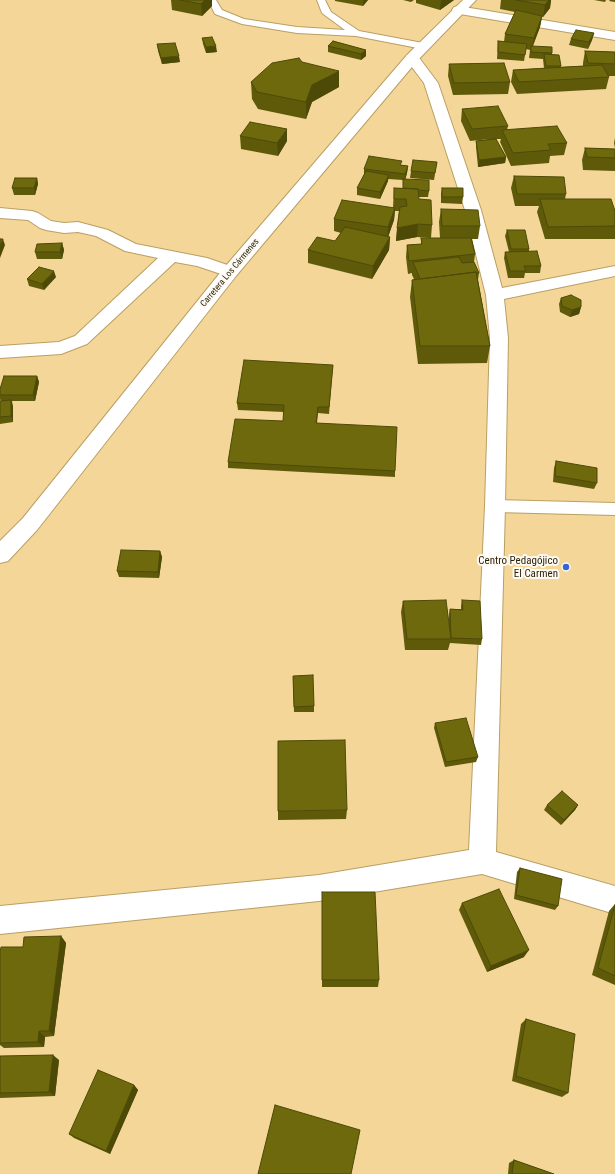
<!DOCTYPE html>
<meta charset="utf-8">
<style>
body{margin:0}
canvas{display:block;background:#f3d698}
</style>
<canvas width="615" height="1174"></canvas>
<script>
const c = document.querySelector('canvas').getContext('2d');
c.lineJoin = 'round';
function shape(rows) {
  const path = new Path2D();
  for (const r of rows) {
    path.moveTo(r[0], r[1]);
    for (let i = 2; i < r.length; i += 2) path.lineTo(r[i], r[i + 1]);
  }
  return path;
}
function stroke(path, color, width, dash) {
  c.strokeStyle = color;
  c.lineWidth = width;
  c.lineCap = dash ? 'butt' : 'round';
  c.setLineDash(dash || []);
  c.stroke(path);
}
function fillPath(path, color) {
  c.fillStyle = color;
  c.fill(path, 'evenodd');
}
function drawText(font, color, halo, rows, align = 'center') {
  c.font = font + ' "Roboto Condensed",sans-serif';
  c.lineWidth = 4;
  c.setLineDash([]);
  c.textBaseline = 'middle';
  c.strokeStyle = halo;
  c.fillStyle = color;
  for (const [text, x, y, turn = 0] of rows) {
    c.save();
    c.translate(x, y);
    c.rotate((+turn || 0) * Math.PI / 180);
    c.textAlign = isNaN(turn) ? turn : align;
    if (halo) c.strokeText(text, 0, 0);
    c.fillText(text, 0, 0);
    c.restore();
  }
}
const lane = shape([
 [208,0,216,0,222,10,244,19,297,27,345,30,322,13,317,0,325,0,331,12,359,31,423,43,428,46,423,49,356,36,297,33,242,24,215,14,208,0],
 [495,500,615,503,615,515,495,512,490,510,487,506,490,502,495,500]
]);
const street = shape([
 [458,6,615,32,615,40,454,13,452,10,454,7,458,6],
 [412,54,417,55,438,83,481,210,502,288,615,266,615,276,504,299,508,338,505,506,496,852,615,886,615,914,482,874,319,901,0,934,0,906,319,875,469,850,485,506,490,338,486,295,465,210,424,83,405,58,407,55,412,54],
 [0,208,32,211,38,213,51,221,64,223,78,222,108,230,136,244,207,258,236,268,238,272,236,276,230,277,197,266,175,262,87,344,61,354,0,358,0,346,59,342,75,336,158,258,125,251,96,236,78,232,64,233,46,230,40,228,28,220,0,218,0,208]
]);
const secondary = shape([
 [463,0,476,0,417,61,236,276,37,530,8,561,0,563,0,541,23,518,224,268,407,55,463,0]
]);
stroke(lane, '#bb9f63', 2);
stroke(street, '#bb9f63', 2);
stroke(secondary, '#bb9f63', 2);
fillPath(lane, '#fff');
fillPath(street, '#fff');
fillPath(secondary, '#fff');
fillPath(shape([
 [171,0,212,0,212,6,202,16,172,10],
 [335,0,368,0,363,6,335,1],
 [403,0,414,0,411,2],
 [416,0,454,0,440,10,416,3],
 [501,0,551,0,550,8,543,17,542,17,540,27,533,46,552,53,552,54,561,66,561,67,583,66,583,63,585,51,615,52,615,76,608,76,609,77,606,89,517,94,511,82,513,70,544,68,543,59,529,58,530,50,526,49,524,61,497,59,498,41,504,42,505,34,515,12,500,9],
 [594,0,606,0,605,2],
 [610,0,615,0,615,2,609,1],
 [594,33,592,40,588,49,569,45,571,39],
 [202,38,217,52,206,53,203,44],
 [333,41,366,50,366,56,361,60,328,52,328,46],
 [157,44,180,62,162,64,158,51],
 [302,62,339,87,312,102,306,119,258,109,252,99,251,82],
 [449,64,510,82,508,94,453,95,448,76],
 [462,109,508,126,507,130,567,143,564,155,550,156,549,163,511,166,500,142,501,139,496,139,506,157,505,163,478,167,476,147,476,141,490,139,470,141,461,121],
 [240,136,287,141,278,156,241,149],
 [615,138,615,148,614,143],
 [585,148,615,149,615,171,583,170,582,160],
 [437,162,434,180,410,178,411,171],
 [401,165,408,166,407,173,405,179,429,191,428,197,419,197,419,199,432,225,431,238,417,237,396,241,399,211,395,211,394,220,388,237,390,237,389,250,372,279,308,263,308,250,335,241,341,233,334,231,334,219,393,208,394,188,403,188,403,180,388,179,388,181,380,199,357,195,357,188,364,175,364,169],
 [514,176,566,194,565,199,615,211,615,239,545,239,537,212,539,206,515,206,511,188],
 [37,178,38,184,35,195,14,195,12,188],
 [442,188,463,197,462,204,441,203,441,194],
 [441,209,480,226,478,239,472,239,475,254,474,262,479,273,478,280,490,346,487,363,418,364,410,297,412,280,414,279,412,275,412,273,408,274,406,257,407,245,421,244,421,238,440,238,439,222],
 [507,230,529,249,529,251,541,266,540,273,525,273,524,278,508,278,504,258,505,252,509,252,505,236],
 [62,243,64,250,62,259,37,259,35,252],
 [56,277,44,290,29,286,27,279],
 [561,298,581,307,579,314,570,317,560,312,559,304],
 [333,365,329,414,318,413,317,423,395,471,395,477,228,468,228,462,283,421,284,412,238,410,237,403],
 [37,376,39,382,35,401,12,401,13,407,13,422,0,424,0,401,1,401,0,399,0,389],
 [556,461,597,483,594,489,553,482,554,468],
 [160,551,162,557,159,578,119,577,117,571],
 [462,600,482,639,481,645,450,643,448,650,405,650,401,612,403,601,449,630,449,614,450,609,461,609,461,606],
 [293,676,314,706,314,712,294,712],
 [435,723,478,757,476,762,445,767,434,728],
 [547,805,578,805,575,810,561,825,544,810],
 [347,810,346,819,278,820,278,811],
 [520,868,558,906,555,910,514,899,517,872],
 [322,892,379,980,378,987,322,987],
 [462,903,524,957,487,972,459,910],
 [615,904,615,985,592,975,609,911],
 [61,936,66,943,54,1036,45,1037,44,1047,4,1048,0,1045,0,952,23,947],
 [526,1019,568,1093,562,1097,512,1081,521,1024],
 [0,1056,59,1060,55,1096,0,1098],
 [134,1085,138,1090,110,1154,74,1138,69,1134],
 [514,1160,554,1174,508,1174,509,1163]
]), '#5f5a0a');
fillPath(shape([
 [205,0,212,0,212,6,202,16,201,4],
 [363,0,368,0,363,6],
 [441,0,454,0,440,10],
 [549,0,551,0,550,8,543,17,545,5],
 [542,16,540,27,531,50,534,38],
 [594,33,592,40,588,49,589,42],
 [216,46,217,52,206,53,206,47],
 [366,50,366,56,361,60,361,54],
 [179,56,180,62,162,64,161,58],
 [339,71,339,87,312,102,306,119,306,102,312,85],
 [287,129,287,141,278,156,277,143],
 [506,157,505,163,478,167,479,160],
 [408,166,407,173,405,181,405,174],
 [389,175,388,181,380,199,380,192],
 [37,178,38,184,35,195,34,188],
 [395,208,394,220,387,240,388,227],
 [418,224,417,237,396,241,397,228],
 [390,237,389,250,372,279,373,266],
 [3,239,5,245,0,258,0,246],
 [62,243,64,250,62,259,60,252],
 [54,271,56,277,44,290,42,284],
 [581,307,579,314,570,317,572,310],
 [37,376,39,382,35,401,33,395],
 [11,400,13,407,13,422,11,416],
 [160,551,162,557,159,578,158,572],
 [578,805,575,810,561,825,564,820],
 [61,936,66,943,54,1036,49,1031],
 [529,950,524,957,487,972,491,966],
 [39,1031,45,1037,44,1047,38,1042],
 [53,1055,59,1060,55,1096,49,1092],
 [134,1085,138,1090,110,1154,106,1151]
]), '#4d4a08');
const building = shape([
 [180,0,205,0,201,4,180,0],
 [516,0,549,0,545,5,516,0],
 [516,10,542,16,534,38,505,34,516,10],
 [576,30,594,33,589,42,571,39,576,30],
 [212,37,216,46,206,47,202,38,212,37],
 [333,41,366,50,361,54,328,46,333,41],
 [498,41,527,44,525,55,498,52,498,41],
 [175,43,179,56,161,58,157,44,175,43],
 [531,46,552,47,552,53,531,52,531,46],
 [585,51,615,52,615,64,588,63,585,51],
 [544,54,559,55,561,66,546,66,544,54],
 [299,58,302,62,339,71,312,85,306,102,257,92,251,82,272,63,299,58],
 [504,63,510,82,454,83,449,64,504,63],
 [602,65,609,77,519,82,513,70,602,65],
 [498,106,508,126,472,129,462,109,498,106],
 [250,122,287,129,277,143,240,136,250,122],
 [557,126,567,143,548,144,551,150,513,153,502,130,557,126],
 [496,139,506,157,479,160,476,141,496,139],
 [585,148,615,149,615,158,587,157,585,148],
 [369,156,402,161,400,165,408,166,405,174,364,169,369,156],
 [413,160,437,162,435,173,411,171,413,160],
 [366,171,389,175,380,192,357,188,366,171],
 [514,176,564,177,566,194,517,194,514,176],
 [15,178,37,178,34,188,12,188,15,178],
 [403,179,429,180,429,191,418,190,418,189,403,188,403,179],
 [394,188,418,189,419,199,431,200,432,225,418,224,397,228,400,207,407,206,406,199,394,199,394,188],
 [442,188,463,188,463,197,442,197,442,188],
 [540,199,611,199,615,211,615,226,548,227,540,199],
 [342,200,395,208,388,227,334,219,342,200],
 [441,209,478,210,480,226,442,226,441,209],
 [345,227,390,237,373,266,308,250,317,237,335,241,345,227],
 [507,230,525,230,529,249,511,249,507,230],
 [421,238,471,238,475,254,409,261,407,245,422,244,421,238],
 [0,239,3,239,0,246,0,239],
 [62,243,60,252,35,252,37,244,62,243],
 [537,251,541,266,524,266,526,271,510,271,505,252,537,251],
 [459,257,462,263,474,262,479,273,477,273,476,272,420,279,413,262,459,257],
 [39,267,54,271,42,284,27,279,39,267],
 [476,272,490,346,420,346,412,280,476,272],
 [571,295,581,300,581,307,572,310,562,306,561,298,571,295],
 [244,360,333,365,329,407,318,407,316,423,397,427,395,471,228,462,235,419,283,421,284,405,237,403,244,360],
 [4,376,37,376,33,395,0,395,0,389,4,376],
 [11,400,11,416,0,417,0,401,11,400],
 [556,461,597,468,597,483,555,476,556,461],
 [121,550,160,551,158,572,117,571,121,550],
 [446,600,451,639,407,639,403,601,446,600],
 [462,600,480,601,482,639,451,638,450,609,463,610,462,600],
 [313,675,314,706,294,707,293,676,313,675],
 [466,718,478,757,446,762,435,723,466,718],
 [345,740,347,810,278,811,278,741,345,740],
 [562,791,578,805,564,820,547,805,562,791],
 [520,868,562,879,558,906,516,895,520,868],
 [499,889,529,950,491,966,462,903,499,889],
 [322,892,375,892,379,980,322,980,322,892],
 [615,905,615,976,598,968,615,905],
 [61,936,49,1031,39,1031,38,1042,0,1043,0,952,1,947,23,947,24,937,61,936],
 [526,1019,575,1034,568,1093,516,1076,526,1019],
 [53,1055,49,1092,0,1093,0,1056,53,1055],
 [98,1070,134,1085,106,1151,69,1134,98,1070],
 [275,1105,360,1130,351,1174,258,1174,275,1105],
 [514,1160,554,1174,512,1174,514,1160]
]);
fillPath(building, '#6e690c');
stroke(building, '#4d4a08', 1);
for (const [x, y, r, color] of [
 [566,567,4,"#3a62d3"]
]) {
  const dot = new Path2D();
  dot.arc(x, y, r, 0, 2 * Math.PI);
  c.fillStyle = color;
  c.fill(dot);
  stroke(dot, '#fdfaf4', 1.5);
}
drawText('9px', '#291f05', '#fdfaf4', [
 ["Carretera Los Cármenes",230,273,-50]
]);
drawText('11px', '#291f05', '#fdfaf4', [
 ["Centro Pedagójico",558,561],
 ["El Carmen",558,574]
], 'right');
</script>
